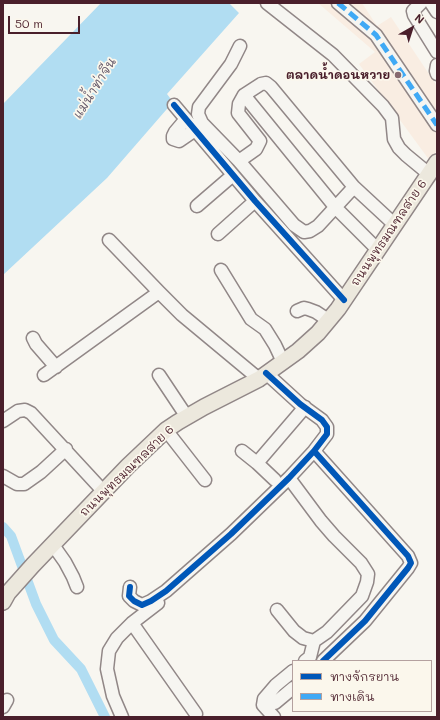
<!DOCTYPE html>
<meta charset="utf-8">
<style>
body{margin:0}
#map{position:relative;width:440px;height:720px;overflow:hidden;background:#f8f6f0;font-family:Mali,"Playpen Sans Thai",sans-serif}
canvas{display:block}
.frame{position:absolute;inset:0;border:4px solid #4a1f2b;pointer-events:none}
.legend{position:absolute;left:292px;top:660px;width:140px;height:52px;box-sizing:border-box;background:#fbf7ec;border:1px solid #b4a19f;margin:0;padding:5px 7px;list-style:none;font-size:12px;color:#4a1f2b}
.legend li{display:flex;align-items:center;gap:8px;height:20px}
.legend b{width:20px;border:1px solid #b4a19f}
.north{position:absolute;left:392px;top:8px;width:40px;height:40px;-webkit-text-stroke:3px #fbf7ec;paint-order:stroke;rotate:39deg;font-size:11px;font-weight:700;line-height:16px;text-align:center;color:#4a1f2b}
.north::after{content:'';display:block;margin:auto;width:14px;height:18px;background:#4a1f2b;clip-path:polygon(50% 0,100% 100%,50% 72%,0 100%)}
.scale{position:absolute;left:8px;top:16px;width:72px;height:18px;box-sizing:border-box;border:2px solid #4a1f2b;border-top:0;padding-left:5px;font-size:12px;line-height:14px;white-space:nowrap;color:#4a1f2b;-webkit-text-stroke:3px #fbf7ec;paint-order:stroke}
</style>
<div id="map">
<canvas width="440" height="720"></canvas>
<div class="frame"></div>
<ul class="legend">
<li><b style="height:5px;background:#0057b8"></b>ทางจักรยาน</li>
<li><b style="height:5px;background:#3fa9f5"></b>ทางเดิน</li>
</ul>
<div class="north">N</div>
<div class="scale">50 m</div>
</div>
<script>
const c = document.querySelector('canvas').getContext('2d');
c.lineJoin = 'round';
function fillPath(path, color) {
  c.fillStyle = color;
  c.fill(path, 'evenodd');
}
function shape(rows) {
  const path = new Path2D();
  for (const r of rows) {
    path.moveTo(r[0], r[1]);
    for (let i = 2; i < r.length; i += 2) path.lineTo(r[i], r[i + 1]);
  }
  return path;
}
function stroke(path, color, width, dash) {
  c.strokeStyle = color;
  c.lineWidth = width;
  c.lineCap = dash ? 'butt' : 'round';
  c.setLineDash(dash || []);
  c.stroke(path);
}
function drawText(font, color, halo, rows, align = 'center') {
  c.font = font + ' Mali,"Playpen Sans Thai",sans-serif';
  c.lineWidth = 3.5;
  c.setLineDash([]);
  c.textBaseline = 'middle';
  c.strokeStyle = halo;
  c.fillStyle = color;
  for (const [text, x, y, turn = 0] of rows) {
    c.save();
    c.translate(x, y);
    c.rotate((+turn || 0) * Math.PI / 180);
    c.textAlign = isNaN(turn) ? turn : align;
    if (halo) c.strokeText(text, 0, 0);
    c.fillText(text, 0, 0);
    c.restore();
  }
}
fillPath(shape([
 [318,3,362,3,377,26,391,17,437,86,437,150,430,161,359,64,375,52]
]), '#f9ede2');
fillPath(shape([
 [101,3,229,3,239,13,167,94,173,102,107,178,3,275,3,104]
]), '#b1ddf2');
stroke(shape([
 [3,527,11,536,36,604,54,640,81,669,105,717]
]), '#b1ddf2', 10);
const minor = shape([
 [267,3,333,55,383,106,392,118,394,139,399,148,406,155,429,174],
 [338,3,376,35,437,125],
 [421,3,413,11,414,15,437,52],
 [431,3,437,12],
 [240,46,231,64,199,107,198,114,202,123,239,161,294,225,304,232,310,231,318,226,354,187,395,225],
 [437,65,436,71,437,74],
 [174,105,255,201,344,300],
 [186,119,175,132,173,136,173,139,179,141,195,130],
 [239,161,256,149,260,141,238,113,239,104,244,95],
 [354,187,271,87,266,83,261,84,244,95,336,208,378,250],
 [197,206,233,175],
 [218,234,255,201],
 [109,240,159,292,182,315,259,379],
 [221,270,251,319,265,329,275,345,283,362],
 [297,311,304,308,308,309,316,312,328,320],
 [33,338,36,344,56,367],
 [44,375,159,292],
 [159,375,187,417],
 [3,421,18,411,25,410,31,413,104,492],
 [166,430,205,480],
 [242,451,257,463],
 [314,451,408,556,411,563,408,568,365,621,323,661],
 [3,476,17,484,24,484,41,472,66,449],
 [275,480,257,463,305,407],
 [53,545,65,562,73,577,77,587],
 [130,587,129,596,134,601,142,605,151,601,166,591,231,534,289,478,314,451,327,434,327,427,322,420,300,404,266,373],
 [277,610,294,631,303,638,314,641,327,632,362,596,367,582,368,574,361,563,334,536,321,521,289,478],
 [132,623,196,714],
 [305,661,310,657,314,641],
 [275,703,293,688],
 [3,707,7,700],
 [122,717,113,696,107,669,109,651,117,638,132,623,158,603],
 [274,717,263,705,264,699,276,685,293,671]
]);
const major = shape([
 [3,602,8,593,33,565,128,466,166,430,178,422,204,407,259,379,298,351,318,333,338,309,437,162]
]);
stroke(minor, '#918787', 15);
stroke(major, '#918787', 18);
stroke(minor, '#f6f5f1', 12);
stroke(major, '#ece8dd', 15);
stroke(shape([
 [338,3,376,35,437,125]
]), '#3fa9f5', 5, [10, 5]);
stroke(shape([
 [174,105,255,201,344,300],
 [314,451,408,556,411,563,408,568,365,621,323,661],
 [130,587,129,596,134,601,142,605,151,601,166,591,231,534,289,478,314,451,327,434,327,427,322,420,300,404,266,373]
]), '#0057b8', 6);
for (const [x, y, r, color] of [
 [398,75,4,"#876a70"]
]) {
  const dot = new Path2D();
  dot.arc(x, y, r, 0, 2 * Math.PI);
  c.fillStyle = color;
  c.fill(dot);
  stroke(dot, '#fbf7ec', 1.5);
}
drawText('bold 12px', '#4a1f2b', '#fbf7ec', [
 ["ตลาดน้ำดอนหวาย",390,75]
], 'right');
drawText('12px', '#4a1f2b', '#fbf7ec', [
 ["ถนนพุทธมณฑลสาย 6",389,233,-56],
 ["ถนนพุทธมณฑลสาย 6",127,471,-44]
]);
drawText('italic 13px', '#605567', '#fbf7ec', [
 ["แม่น้ำท่าจีน",95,88,-58]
]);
</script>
